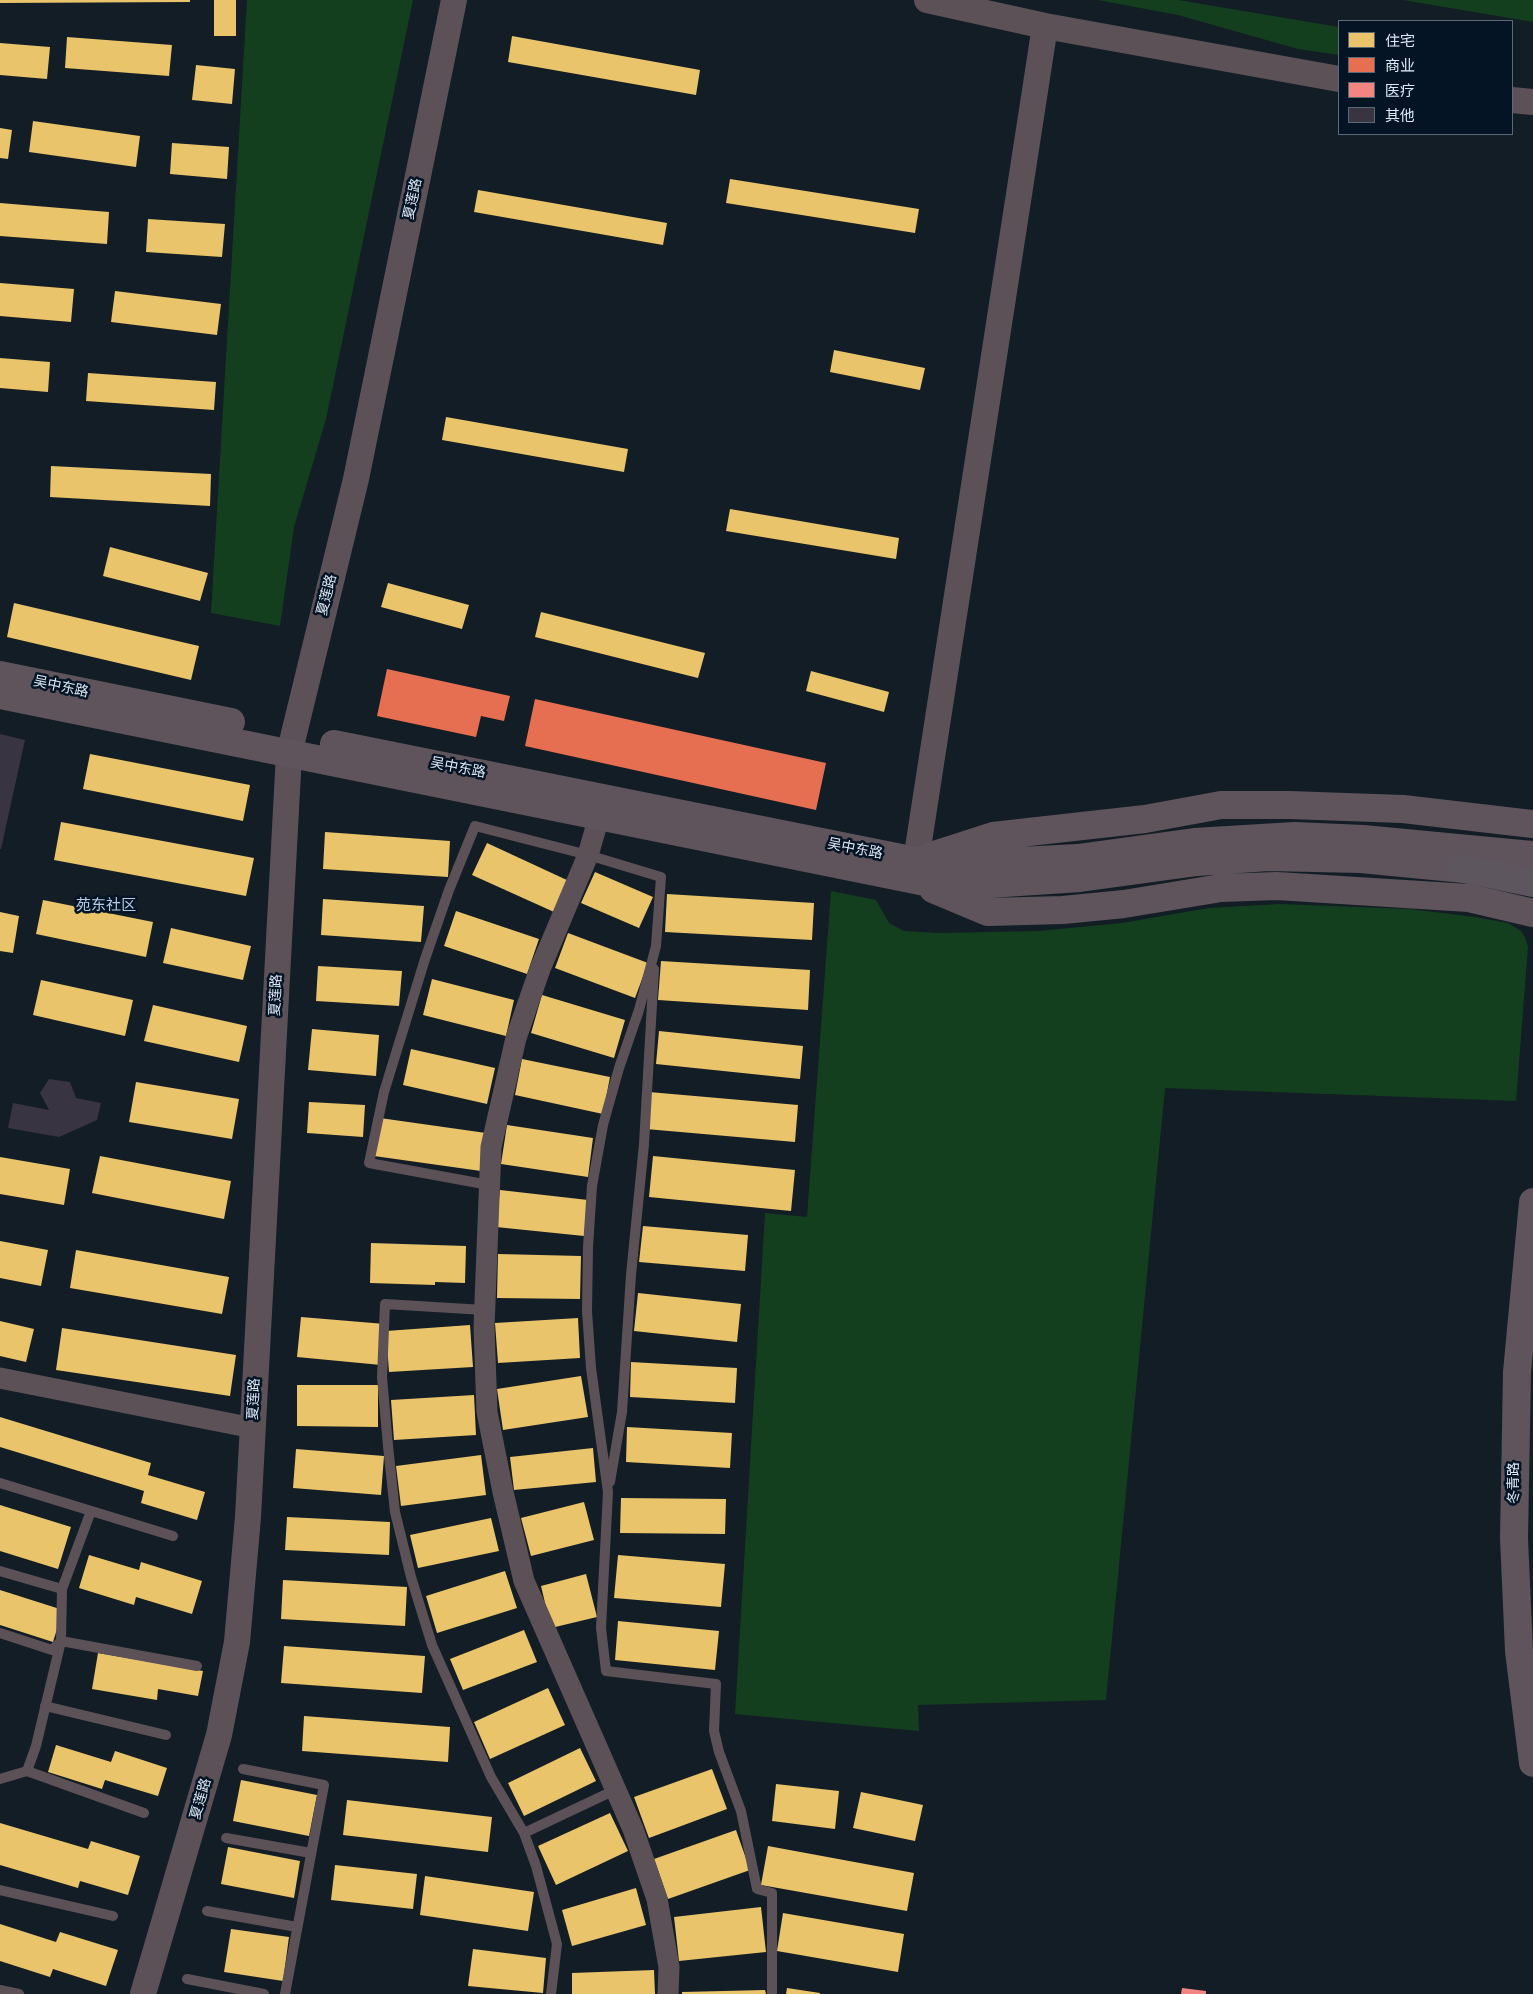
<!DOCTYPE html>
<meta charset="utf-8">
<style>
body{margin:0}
#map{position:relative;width:1533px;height:1994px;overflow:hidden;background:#131d26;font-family:Lora,"Noto Sans SC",serif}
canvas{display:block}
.legend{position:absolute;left:1338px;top:20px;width:175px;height:115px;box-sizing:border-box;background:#041424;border:1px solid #5b6977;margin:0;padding:6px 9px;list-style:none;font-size:15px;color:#dde8f4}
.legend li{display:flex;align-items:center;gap:10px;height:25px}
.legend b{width:25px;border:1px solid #5b6977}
</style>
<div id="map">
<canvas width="1533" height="1994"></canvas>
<ul class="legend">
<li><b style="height:14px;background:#e9c46a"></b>住宅</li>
<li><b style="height:14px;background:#e76f51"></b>商业</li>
<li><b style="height:14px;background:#f28482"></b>医疗</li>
<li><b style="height:14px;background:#393442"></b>其他</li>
</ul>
</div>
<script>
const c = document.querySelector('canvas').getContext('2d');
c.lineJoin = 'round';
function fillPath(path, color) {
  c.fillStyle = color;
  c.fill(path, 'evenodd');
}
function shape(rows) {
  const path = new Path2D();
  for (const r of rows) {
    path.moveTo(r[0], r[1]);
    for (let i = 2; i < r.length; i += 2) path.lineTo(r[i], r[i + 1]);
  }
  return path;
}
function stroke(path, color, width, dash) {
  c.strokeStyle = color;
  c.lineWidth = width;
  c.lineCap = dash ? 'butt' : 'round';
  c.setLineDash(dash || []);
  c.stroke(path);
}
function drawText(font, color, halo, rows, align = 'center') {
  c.font = font + ' Lora,"Noto Sans SC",serif';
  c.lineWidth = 5;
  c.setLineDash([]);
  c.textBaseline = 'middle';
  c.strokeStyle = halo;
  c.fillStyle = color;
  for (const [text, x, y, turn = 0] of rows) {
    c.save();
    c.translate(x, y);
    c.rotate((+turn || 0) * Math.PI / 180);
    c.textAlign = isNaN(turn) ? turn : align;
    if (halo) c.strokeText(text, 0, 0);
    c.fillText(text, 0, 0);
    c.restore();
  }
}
fillPath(shape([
 [247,0,413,0,326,419,294,527,280,626,211,613],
 [1098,0,1178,0,1339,27,1339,55,1298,49,1178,15],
 [1403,0,1533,0,1533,22],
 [831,891,876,900,889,923,904,931,939,933,1039,931,1122,923,1209,908,1280,904,1409,909,1475,917,1508,923,1521,931,1525,937,1528,947,1516,1101,1165,1088,1106,1700,918,1705,919,1731,735,1714,765,1213,807,1217]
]), '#143f1f');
fillPath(shape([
 [0,0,190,0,190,2,0,3],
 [214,0,236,0,236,36,214,36],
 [512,36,700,70,696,95,508,62],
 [67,37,172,45,169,76,65,68],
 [0,43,50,47,47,79,0,75],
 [196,65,235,69,232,104,192,100],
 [33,121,140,136,136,167,29,152],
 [0,128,12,130,8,159,0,158],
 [172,143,229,147,227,179,170,174],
 [730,179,919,209,915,233,726,203],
 [478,190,667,223,663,245,474,212],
 [0,203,109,212,107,244,0,236],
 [148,219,225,224,222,257,146,252],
 [0,283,74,289,71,322,0,316],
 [115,291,221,304,217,335,111,322],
 [834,350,925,368,920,390,830,372],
 [0,358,50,362,48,392,0,388],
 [88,373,216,382,214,410,86,401],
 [446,417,628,449,624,472,442,440],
 [51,466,211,474,210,506,50,497],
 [730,509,899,538,896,559,726,531],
 [110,547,208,573,200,601,103,576],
 [388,583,469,605,462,629,381,607],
 [14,603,199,646,191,680,7,637],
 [541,612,705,653,698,678,535,637],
 [811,671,889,692,884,712,806,691],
 [90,754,250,785,243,821,83,789],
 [61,822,254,858,246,896,54,860],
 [325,832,450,841,448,877,323,869],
 [487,843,569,881,554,912,472,875],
 [595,872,653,897,639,928,581,903],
 [667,894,814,903,812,940,665,932],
 [323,899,424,906,421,942,321,935],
 [43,900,153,922,146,957,36,934],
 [456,911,539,939,527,974,444,946],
 [0,912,19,916,13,953,0,951],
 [171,928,251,946,243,980,163,963],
 [568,933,648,963,635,998,555,968],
 [661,961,810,970,808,1010,658,1000],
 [318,966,402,971,399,1006,316,1001],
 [432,979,514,1000,506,1036,423,1015],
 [41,980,133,1000,125,1036,33,1015],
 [542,995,625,1020,614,1058,531,1033],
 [153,1005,247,1026,239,1062,144,1041],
 [312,1029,379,1035,376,1076,308,1070],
 [659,1031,803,1046,800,1079,656,1064],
 [411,1049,495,1068,487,1104,403,1085],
 [522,1059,610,1077,603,1114,515,1095],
 [136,1082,239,1099,232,1139,129,1122],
 [649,1092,798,1105,795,1142,646,1129],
 [309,1102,365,1105,363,1137,307,1133],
 [380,1118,486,1133,481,1171,374,1156],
 [507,1125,593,1138,588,1177,501,1164],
 [100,1156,231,1181,224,1219,92,1193],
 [653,1156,795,1170,791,1211,649,1197],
 [0,1157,70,1169,64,1205,0,1194],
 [500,1190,588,1200,584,1236,496,1227],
 [643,1226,748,1235,745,1271,639,1262],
 [0,1241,48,1250,41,1286,0,1278],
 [371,1243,466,1246,465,1283,435,1282,435,1285,370,1283],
 [76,1250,229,1277,222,1314,70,1288],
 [498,1254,581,1256,580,1299,497,1298],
 [638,1293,741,1304,737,1342,634,1331],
 [301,1317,385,1324,381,1365,297,1357],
 [578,1318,580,1358,498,1363,495,1323],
 [0,1321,34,1329,26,1362,0,1356],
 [470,1325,473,1367,389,1372,386,1331],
 [62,1328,236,1355,230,1396,56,1370],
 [631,1362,737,1368,735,1403,630,1397],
 [581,1376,588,1417,503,1430,497,1389],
 [297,1385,378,1385,378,1427,297,1426],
 [474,1395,476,1435,394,1440,391,1400],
 [0,1417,151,1463,148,1475,205,1492,197,1520,141,1503,144,1491,0,1447],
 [627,1427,732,1433,730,1468,626,1462],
 [593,1448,596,1482,514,1490,510,1457],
 [296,1449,384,1456,381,1495,293,1488],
 [481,1455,486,1495,401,1506,396,1466],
 [621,1498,726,1499,725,1534,620,1533],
 [584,1502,594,1540,531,1556,521,1518],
 [0,1505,71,1527,58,1569,0,1551],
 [287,1517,390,1522,389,1555,285,1550],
 [491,1518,499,1551,418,1568,410,1535],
 [89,1555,139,1570,141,1562,202,1581,192,1614,136,1597,134,1605,79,1588],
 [618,1555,725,1564,721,1607,614,1598],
 [505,1571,517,1608,437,1633,426,1596],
 [586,1574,597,1617,551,1628,541,1586],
 [283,1580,407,1587,405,1626,281,1619],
 [0,1590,63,1610,53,1642,0,1625],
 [618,1621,719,1631,715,1670,615,1660],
 [524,1630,537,1662,463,1690,450,1659],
 [284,1646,425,1656,422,1693,281,1683],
 [98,1653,203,1671,198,1696,158,1689,157,1700,92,1689],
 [548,1688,565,1725,490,1759,474,1722],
 [304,1716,450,1727,448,1762,302,1751],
 [56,1745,111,1762,115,1751,167,1768,158,1796,105,1780,102,1789,48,1772],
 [580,1748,596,1781,524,1816,508,1783],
 [712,1769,727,1809,649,1838,634,1797],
 [241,1780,317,1795,309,1836,233,1821],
 [776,1784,839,1791,835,1829,772,1821],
 [861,1792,923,1805,915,1841,853,1828],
 [347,1800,492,1817,488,1852,343,1835],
 [610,1813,628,1851,556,1885,538,1846],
 [0,1823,88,1849,91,1841,140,1856,128,1895,80,1881,78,1888,0,1865],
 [736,1830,750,1870,668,1899,654,1859],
 [768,1846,914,1873,907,1911,761,1885],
 [228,1847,300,1861,294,1898,221,1884],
 [335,1865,417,1874,413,1909,331,1900],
 [425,1876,534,1892,528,1931,420,1915],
 [636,1888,646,1925,572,1946,562,1910],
 [761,1907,766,1952,679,1961,674,1917],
 [783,1913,904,1934,898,1972,777,1951],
 [0,1924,56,1942,60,1932,118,1950,106,1986,53,1969,50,1977,0,1961],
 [231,1929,289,1937,283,1981,224,1972],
 [473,1949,546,1958,543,1993,468,1986],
 [654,1970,655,1994,572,1994,572,1973],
 [787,1988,820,1993,820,1994,786,1994],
 [765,1990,766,1994,682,1994,682,1992]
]), '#e9c46a');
fillPath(shape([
 [387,669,510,696,504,721,481,716,476,737,377,716],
 [535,699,826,763,816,810,525,746]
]), '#e76f51');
fillPath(shape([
 [1182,1988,1206,1991,1206,1994,1181,1994]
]), '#f28482');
fillPath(shape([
 [0,734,25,740,1,849,0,849],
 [49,1079,70,1082,76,1098,101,1103,97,1120,59,1137,8,1128,13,1103,49,1110,40,1093]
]), '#393442');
stroke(shape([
 [489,1185,369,1163,384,1092,425,959,449,890,475,826,588,855,661,877,656,946,639,1010,619,1068,603,1125,592,1186,588,1247,587,1311,591,1368,608,1492,601,1628,606,1671,716,1684,714,1731,719,1752,741,1811,757,1889,772,1893,772,1994],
 [484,1310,385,1304,382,1377,388,1446,395,1512,411,1577,432,1645,491,1777,524,1833,536,1866,557,1944,551,1994],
 [610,1482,622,1412,631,1275,644,1144,654,969],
 [0,1483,173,1536],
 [0,1571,62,1589],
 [0,1633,52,1650,61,1641,197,1666],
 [45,1706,166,1735],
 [243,1769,324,1785,285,1994],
 [27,1771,144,1813],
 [0,1779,27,1771,36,1746,61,1641,62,1589,91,1511],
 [524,1833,615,1790],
 [226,1838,311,1853],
 [0,1890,113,1916],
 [207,1911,297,1927],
 [187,1979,264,1994],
 [0,1990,19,1994]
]), '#5d5158', 10);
stroke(shape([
 [599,817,588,855,540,969,516,1038,491,1147,484,1327,487,1412,503,1492,524,1581,633,1829,657,1899,669,1967,668,1994],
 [0,1378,253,1428]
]), '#5d5158', 21);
stroke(shape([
 [927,0,1045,26,1339,79],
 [1512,100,1533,102],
 [913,880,1045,26],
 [143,1994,219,1735,237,1642,248,1517,289,754,356,479,454,0]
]), '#5d5158', 26);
stroke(shape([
 [0,675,231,722],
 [0,695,930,883,989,884,1080,878,1197,862,1268,857,1361,859,1485,871],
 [334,744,916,861,960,864,1078,858,1194,842,1295,836,1363,839,1533,855],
 [931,856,993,836,1145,819,1221,805,1289,805,1403,809,1533,824],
 [933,889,988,912,1063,910,1124,904,1221,888,1277,886,1469,898,1533,913],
 [1533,1202,1517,1372,1514,1538,1519,1651,1533,1763]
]), '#5f545c', 28);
stroke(shape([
 [1460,868,1533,883]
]), '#5e565f', 28);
drawText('14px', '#dde8f4', '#041424', [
 ["夏莲路",413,199,-78],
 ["夏莲路",327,595,-76],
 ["吴中东路",61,687,12],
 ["吴中东路",458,768,11],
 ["吴中东路",855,849,11],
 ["夏莲路",276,995,-87],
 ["夏莲路",254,1399,-87],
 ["冬青路",1514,1483,-90],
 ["夏莲路",201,1799,-74]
]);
drawText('15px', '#b6cce4', '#041424', [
 ["苑东社区",106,906]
]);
</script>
